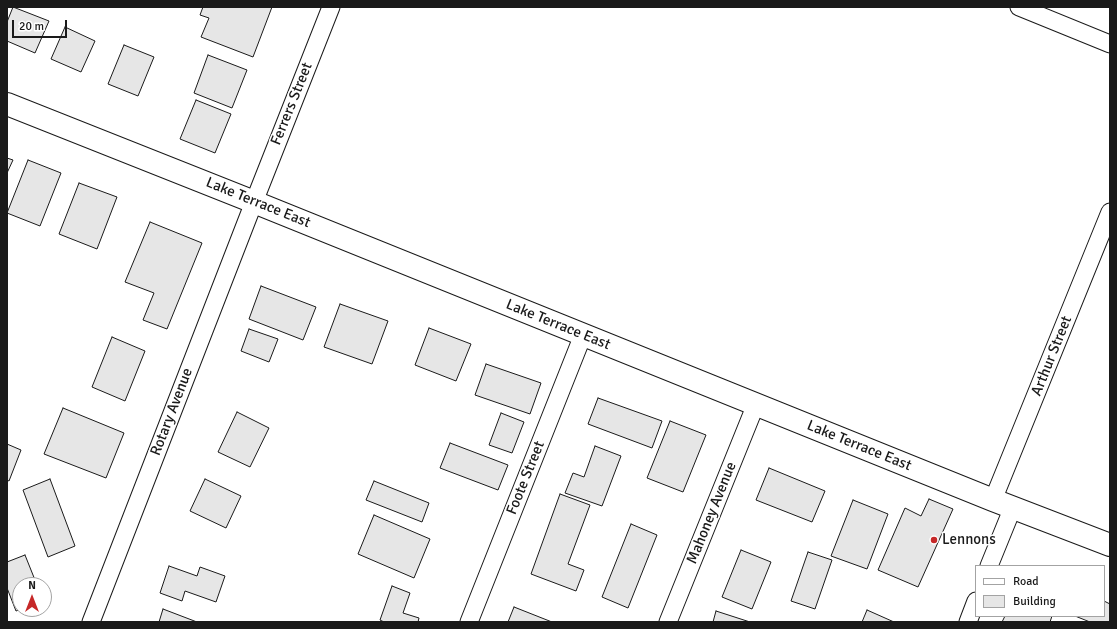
<!DOCTYPE html>
<style>
body{margin:0}
#map{position:relative;width:1117px;height:629px;overflow:hidden;background:#fff;font-family:Signika,sans-serif}
canvas{display:block}
.frame{position:absolute;inset:0;border:8px solid #1a1a1a;pointer-events:none}
.legend{position:absolute;left:975px;top:565px;width:130px;height:52px;box-sizing:border-box;background:#fff;border:1px solid #a3a3a3;margin:0;padding:5px 7px;list-style:none;font-size:12px;color:#1a1a1a}
.legend li{display:flex;align-items:center;gap:8px;height:20px}
.legend b{width:20px;border:1px solid #a3a3a3}
.north{position:absolute;left:12px;top:577px;width:40px;height:40px;box-sizing:border-box;background:#fff;border:1px solid #a3a3a3;border-radius:50%;rotate:0deg;font-size:11px;font-weight:700;line-height:16px;text-align:center;color:#1a1a1a}
.north::after{content:'';display:block;margin:auto;width:14px;height:18px;background:#c62828;clip-path:polygon(50% 0,100% 100%,50% 72%,0 100%)}
.scale{position:absolute;left:12px;top:20px;width:55px;height:18px;box-sizing:border-box;border:2px solid #1a1a1a;border-top:0;padding-left:5px;font-size:12px;line-height:14px;white-space:nowrap;color:#1a1a1a;-webkit-text-stroke:3px #fff;paint-order:stroke}
</style>
<div id="map">
<canvas width="1117" height="629"></canvas>
<div class="frame"></div>
<ul class="legend">
<li><b style="height:5px;background:#fff"></b>Road</li>
<li><b style="height:11px;background:#e6e6e6"></b>Building</li>
</ul>
<div class="north">N</div>
<div class="scale">20 m</div>
</div>
<script>
const c = document.querySelector('canvas').getContext('2d');
c.lineJoin = 'round';
function fillPath(path, color) {
  c.fillStyle = color;
  c.fill(path, 'evenodd');
}
function shape(rows) {
  const path = new Path2D();
  for (const r of rows) {
    path.moveTo(r[0], r[1]);
    for (let i = 2; i < r.length; i += 2) path.lineTo(r[i], r[i + 1]);
  }
  return path;
}
function stroke(path, color, width, dash) {
  c.strokeStyle = color;
  c.lineWidth = width;
  c.lineCap = dash ? 'butt' : 'round';
  c.setLineDash(dash || []);
  c.stroke(path);
}
function drawText(font, color, halo, rows, align = 'center') {
  c.font = font + ' Signika,sans-serif';
  c.lineWidth = 3;
  c.setLineDash([]);
  c.textBaseline = 'middle';
  c.strokeStyle = halo;
  c.fillStyle = color;
  for (const [text, x, y, turn = 0] of rows) {
    c.save();
    c.translate(x, y);
    c.rotate((+turn || 0) * Math.PI / 180);
    c.textAlign = isNaN(turn) ? turn : align;
    if (halo) c.strokeText(text, 0, 0);
    c.fillText(text, 0, 0);
    c.restore();
  }
}
const building = shape([
 [13,7,49,21,35,53,7,41,7,22,13,7],
 [203,7,272,7,253,57,201,37,209,18,200,15,203,7],
 [65,27,95,41,81,72,51,59,65,27],
 [124,45,154,57,138,96,108,84,124,45],
 [208,55,247,70,232,108,194,93,208,55],
 [196,100,231,114,215,153,180,139,196,100],
 [7,158,13,160,7,173,7,158],
 [28,160,61,173,40,226,7,213,28,160],
 [79,183,117,197,97,249,59,234,79,183],
 [150,222,202,243,167,329,143,320,154,293,125,282,150,222],
 [261,286,316,307,303,340,249,319,261,286],
 [340,304,388,321,372,364,324,347,340,304],
 [429,328,471,344,456,381,415,365,429,328],
 [249,329,278,339,269,362,241,351,249,329],
 [112,337,145,351,125,401,92,387,112,337],
 [486,364,541,383,530,414,475,395,486,364],
 [598,398,662,421,652,448,588,424,598,398],
 [63,408,124,433,106,478,44,454,63,408],
 [237,412,269,428,250,467,218,452,237,412],
 [501,413,524,422,512,453,489,445,501,413],
 [670,421,706,435,683,492,647,478,670,421],
 [450,443,508,465,498,490,440,468,450,443],
 [7,444,21,450,9,481,7,480,7,444],
 [595,446,621,456,602,506,565,493,573,473,584,477,595,446],
 [769,468,825,491,812,522,756,500,769,468],
 [50,479,75,546,48,557,23,490,50,479],
 [205,479,241,496,226,528,190,511,205,479],
 [374,481,429,503,422,522,366,500,374,481],
 [560,494,590,505,568,564,584,570,576,591,531,574,560,494],
 [929,499,953,509,918,587,878,570,905,508,921,516,929,499],
 [853,500,888,514,867,569,831,556,853,500],
 [374,515,430,539,414,578,358,554,374,515],
 [631,524,657,535,628,608,602,597,631,524],
 [741,550,771,562,752,609,722,597,741,550],
 [808,552,832,560,815,609,791,601,808,552],
 [25,555,37,585,20,585,20,609,22,609,16,611,7,588,7,562,25,555],
 [169,566,197,576,200,567,225,576,216,602,185,591,182,601,160,593,169,566],
 [392,586,410,593,403,613,419,618,418,622,384,622,380,620,392,586],
 [1104,601,1110,604,1110,622,1090,622,1075,616,1104,616,1104,601],
 [514,607,552,622,508,622,514,607],
 [163,609,197,622,159,622,163,609],
 [867,610,894,622,862,622,867,610],
 [716,611,750,622,713,622,716,611],
 [1005,616,1052,616,1050,622,1002,622,1005,616]
]);
fillPath(building, '#e6e6e6');
stroke(building, '#1a1a1a', 1);
const street = shape([
 [1019,7,1110,44],
 [993,500,1110,212],
 [989,566,1013,507],
 [91,622,254,202,331,7],
 [469,622,583,335],
 [668,622,756,404],
 [968,622,976,601]
]);
const secondary = shape([
 [7,104,254,202,993,500,1110,545]
]);
stroke(street, '#1a1a1a', 19);
stroke(secondary, '#1a1a1a', 24);
stroke(street, '#fff', 17);
stroke(secondary, '#fff', 22);
for (const [x, y, r, color] of [
 [934,540,4,"#c62828"]
]) {
  const dot = new Path2D();
  dot.arc(x, y, r, 0, 2 * Math.PI);
  c.fillStyle = color;
  c.fill(dot);
  stroke(dot, '#fff', 1.5);
}
drawText('15px', '#1a1a1a', '#fff', [
 ["Ferrers Street",292,104,-68],
 ["Lake Terrace East",258,203,22],
 ["Lake Terrace East",558,325,22],
 ["Arthur Street",1052,356,-68],
 ["Rotary Avenue",172,412,-69],
 ["Lake Terrace East",859,446,22],
 ["Foote Street",526,478,-68],
 ["Mahoney Avenue",712,513,-68]
]);
drawText('15px', '#1a1a1a', '#fff', [
 ["Lennons",942,540]
], 'left');
</script>
